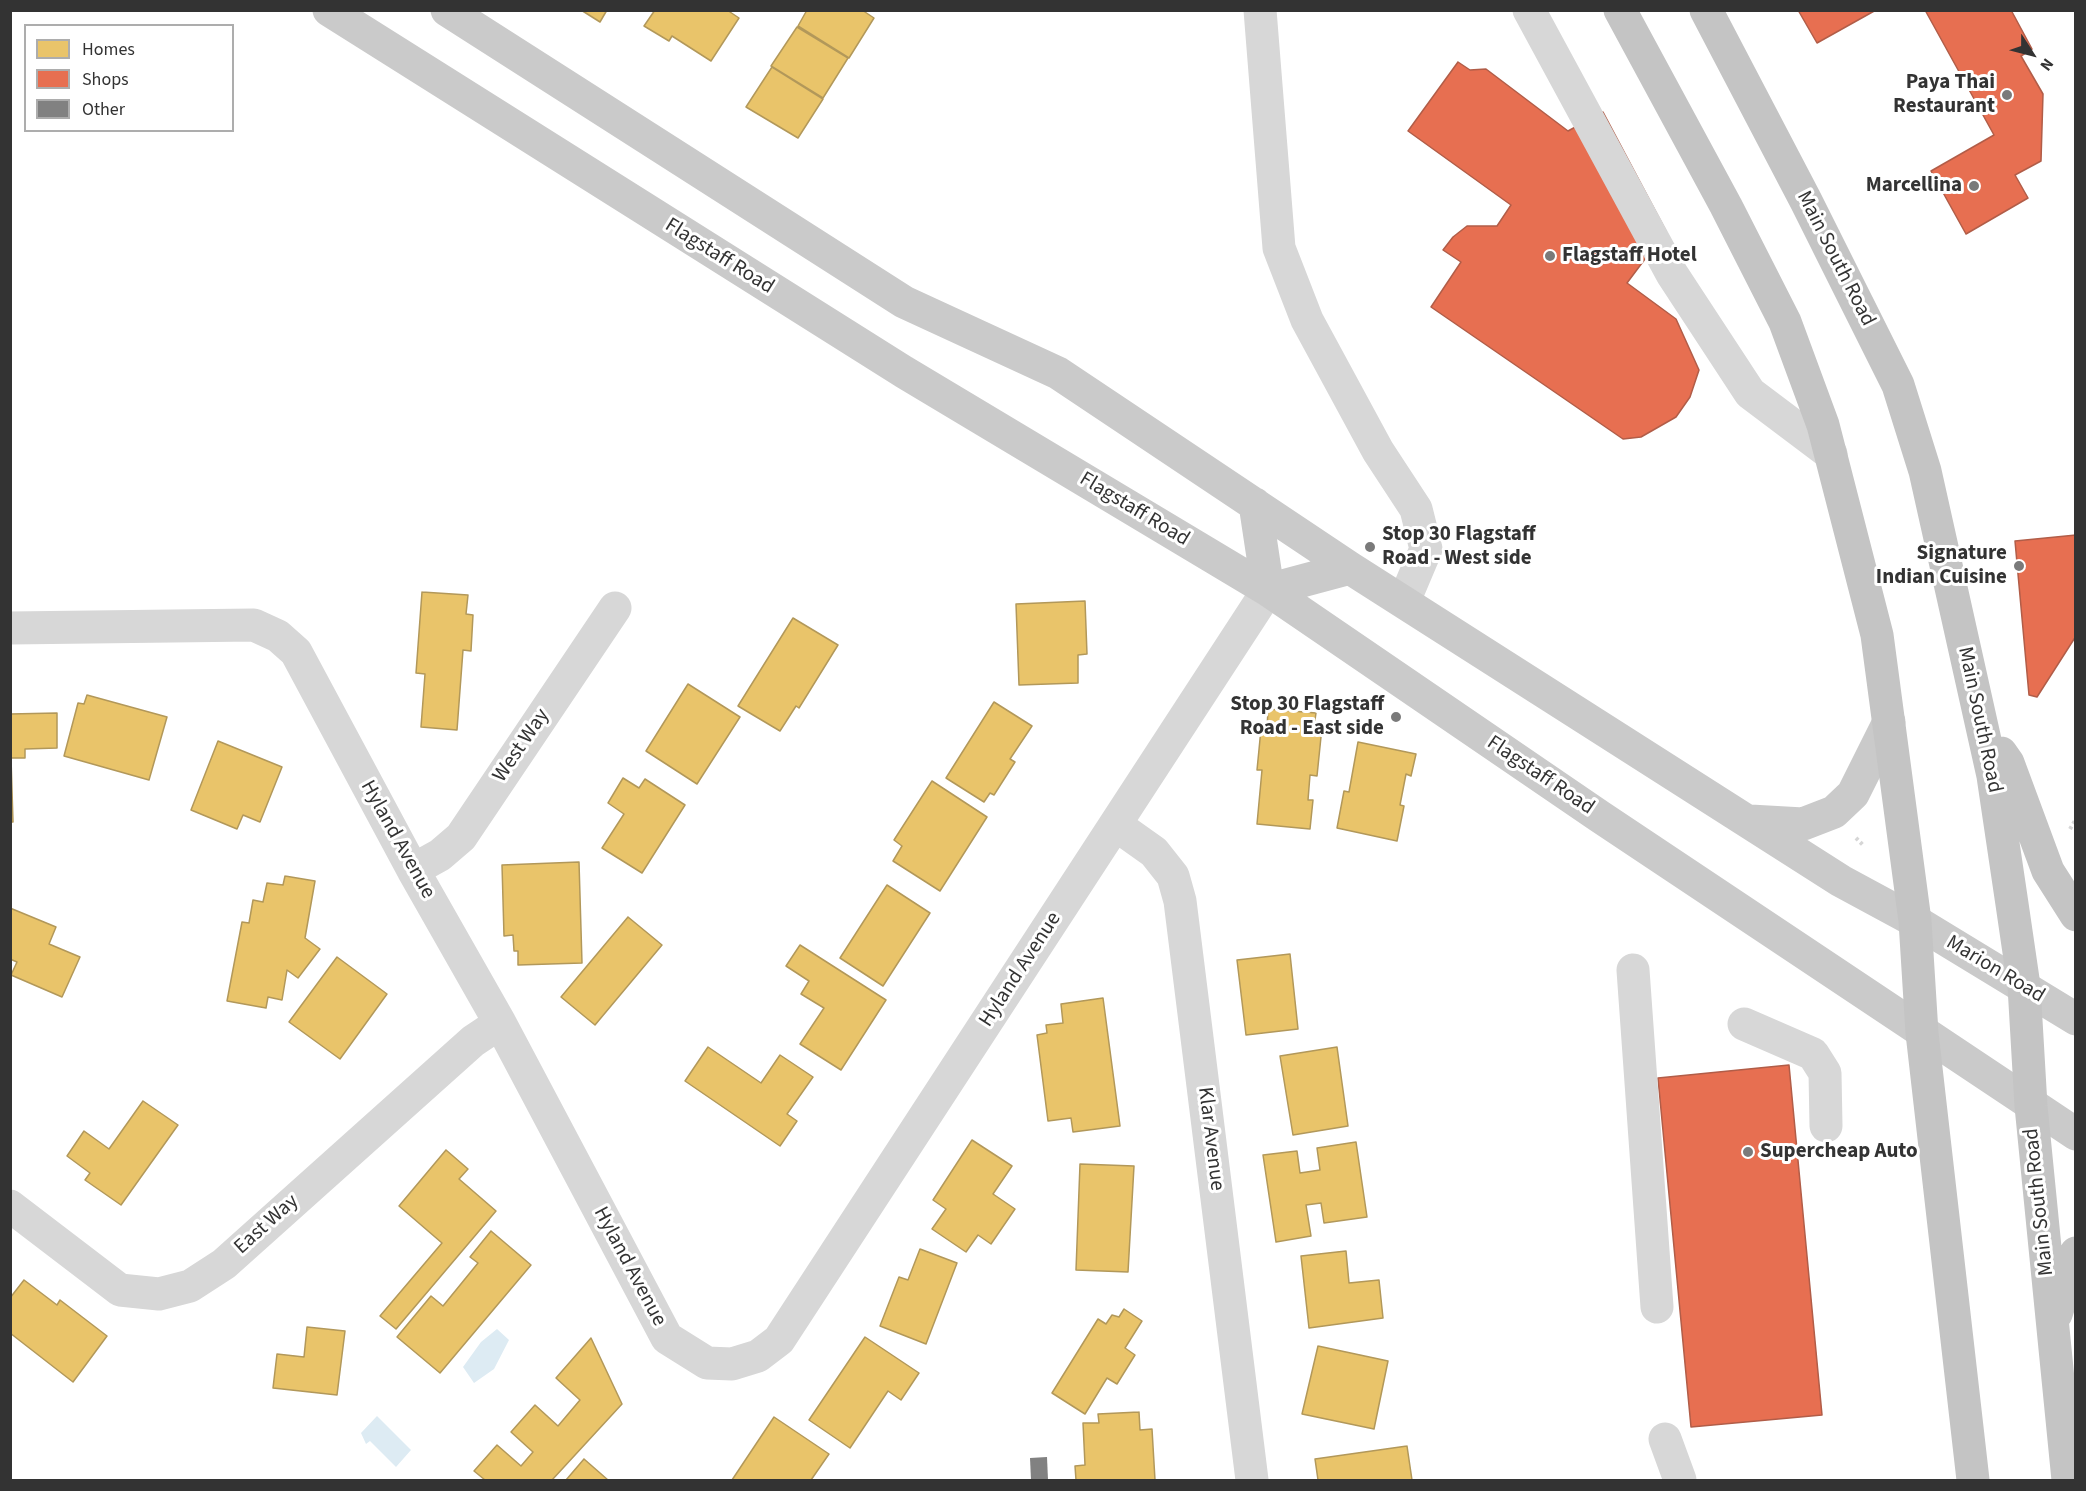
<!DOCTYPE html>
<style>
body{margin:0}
#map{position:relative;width:2086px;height:1491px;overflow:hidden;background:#fff;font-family:"Source Sans 3",sans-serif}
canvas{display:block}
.frame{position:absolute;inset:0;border:12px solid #333;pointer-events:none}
.legend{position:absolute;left:24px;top:24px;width:210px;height:108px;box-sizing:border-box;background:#fff;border:2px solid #adadad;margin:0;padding:8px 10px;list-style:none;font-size:18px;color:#333}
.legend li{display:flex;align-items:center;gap:12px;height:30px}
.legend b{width:30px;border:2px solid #adadad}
.north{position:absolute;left:2002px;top:24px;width:60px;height:60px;-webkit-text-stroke:4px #fff;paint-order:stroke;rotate:126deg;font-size:16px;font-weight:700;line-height:24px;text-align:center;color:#333}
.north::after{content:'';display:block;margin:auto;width:21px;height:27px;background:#333;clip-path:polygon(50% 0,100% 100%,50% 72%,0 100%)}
</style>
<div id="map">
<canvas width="2086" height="1491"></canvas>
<div class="frame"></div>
<ul class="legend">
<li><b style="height:16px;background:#e9c46a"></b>Homes</li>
<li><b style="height:16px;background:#e76f51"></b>Shops</li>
<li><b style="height:16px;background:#818181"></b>Other</li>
</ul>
<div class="north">N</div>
</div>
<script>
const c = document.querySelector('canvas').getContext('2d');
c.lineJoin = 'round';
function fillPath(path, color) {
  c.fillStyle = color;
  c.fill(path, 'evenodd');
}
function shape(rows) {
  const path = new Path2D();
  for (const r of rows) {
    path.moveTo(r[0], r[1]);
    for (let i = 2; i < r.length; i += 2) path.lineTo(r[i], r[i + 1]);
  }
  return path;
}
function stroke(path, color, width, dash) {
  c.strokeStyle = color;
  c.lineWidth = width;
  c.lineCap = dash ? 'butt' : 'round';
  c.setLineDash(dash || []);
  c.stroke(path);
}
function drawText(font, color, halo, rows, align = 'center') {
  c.font = font + ' "Source Sans 3",sans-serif';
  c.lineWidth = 6;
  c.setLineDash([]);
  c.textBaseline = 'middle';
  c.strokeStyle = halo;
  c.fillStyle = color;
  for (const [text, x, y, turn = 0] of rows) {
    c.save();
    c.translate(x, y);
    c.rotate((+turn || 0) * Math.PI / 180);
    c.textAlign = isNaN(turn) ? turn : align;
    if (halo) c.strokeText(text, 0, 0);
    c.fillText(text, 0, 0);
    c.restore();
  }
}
fillPath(shape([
 [497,1329,509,1340,494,1369,474,1383,463,1367,481,1342],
 [377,1416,411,1450,396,1467,370,1441,366,1444,361,1433]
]), '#ddebf3');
const homes = shape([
 [581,10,607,10,600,22,581,10],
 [655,10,727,10,739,18,711,61,672,36,669,41,644,26,655,10],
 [807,10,862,10,874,18,849,58,798,26,807,10],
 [797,27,848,58,823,98,771,66,797,27],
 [772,67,823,99,798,138,746,107,772,67],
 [422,592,468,595,466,614,473,615,471,651,463,650,457,730,421,727,425,674,416,673,422,592],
 [1085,601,1087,654,1078,655,1078,683,1019,685,1016,604,1085,601],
 [793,618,838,645,799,708,796,706,780,731,738,706,793,618],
 [688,684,740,717,697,784,646,751,688,684],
 [87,695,167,717,149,780,64,756,78,703,84,704,87,695],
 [994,702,1032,726,1010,759,1015,762,994,795,990,793,984,802,946,778,994,702],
 [1268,709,1316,713,1314,727,1322,727,1317,776,1310,775,1308,800,1313,800,1310,829,1257,824,1262,770,1257,770,1261,729,1267,729,1268,709],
 [57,713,57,748,25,749,25,758,11,758,13,822,10,822,10,714,57,713],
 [218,741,282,767,260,822,243,815,237,829,191,810,218,741],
 [1358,742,1416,754,1411,776,1406,774,1400,805,1404,806,1397,841,1337,828,1344,791,1349,792,1358,742],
 [623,778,639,788,645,779,685,805,642,873,602,848,624,814,608,803,623,778],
 [932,781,987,817,940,891,893,861,902,846,894,840,932,781],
 [579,862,582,963,518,965,518,951,514,951,513,935,504,936,502,865,579,862],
 [285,876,315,881,305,938,320,949,298,978,287,970,282,1000,268,997,266,1008,227,1001,242,922,249,923,253,900,263,902,267,883,283,885,285,876],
 [887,885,930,913,883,986,840,958,887,885],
 [10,908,56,927,49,944,80,957,62,997,11,975,17,962,10,959,10,908],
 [628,917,662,945,595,1025,561,997,628,917],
 [800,945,886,1000,841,1070,800,1044,824,1008,801,994,809,981,786,966,800,945],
 [1290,954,1298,1029,1246,1035,1237,960,1290,954],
 [337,957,387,994,340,1059,289,1022,337,957],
 [1103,998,1120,1126,1073,1132,1071,1118,1048,1121,1037,1035,1047,1033,1046,1025,1063,1023,1061,1004,1103,998],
 [708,1047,761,1083,780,1055,813,1077,787,1114,797,1121,780,1146,685,1081,708,1047],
 [1337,1047,1348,1126,1293,1135,1280,1056,1337,1047],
 [143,1101,178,1125,121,1205,85,1180,90,1173,67,1156,84,1131,109,1149,143,1101],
 [972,1140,1012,1166,993,1194,1015,1209,991,1244,978,1235,966,1252,932,1229,946,1209,933,1200,972,1140],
 [1356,1142,1367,1217,1324,1223,1321,1203,1306,1205,1311,1236,1276,1242,1263,1155,1297,1151,1300,1173,1320,1170,1317,1148,1356,1142],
 [446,1150,468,1169,459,1179,496,1211,396,1329,380,1316,442,1243,399,1206,446,1150],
 [1080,1164,1134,1166,1128,1272,1076,1270,1080,1164],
 [491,1231,531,1265,440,1373,397,1337,431,1296,443,1306,478,1263,470,1257,491,1231],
 [920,1249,957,1263,926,1344,880,1326,899,1277,908,1280,920,1249],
 [1346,1251,1349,1283,1379,1280,1383,1318,1309,1328,1301,1256,1346,1251],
 [24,1280,57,1305,60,1300,107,1336,73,1382,10,1333,10,1298,24,1280],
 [1124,1309,1142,1321,1125,1348,1135,1355,1117,1384,1107,1378,1085,1414,1052,1393,1098,1319,1106,1324,1112,1315,1119,1317,1124,1309],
 [307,1327,345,1331,337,1395,273,1388,277,1354,304,1357,307,1327],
 [865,1337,919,1373,901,1400,888,1391,850,1448,809,1420,865,1337],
 [591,1338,622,1404,552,1480,485,1480,474,1471,497,1445,521,1466,533,1452,511,1432,535,1405,558,1426,580,1400,556,1378,591,1338],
 [1318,1346,1388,1361,1374,1429,1302,1414,1318,1346],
 [1139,1412,1140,1430,1152,1429,1155,1480,1076,1480,1075,1466,1085,1465,1083,1423,1099,1423,1098,1414,1139,1412],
 [774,1417,829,1454,811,1480,732,1480,774,1417],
 [1407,1446,1412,1480,1318,1480,1315,1459,1407,1446],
 [584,1459,608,1480,566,1480,584,1459]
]);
fillPath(homes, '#e9c46a');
stroke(homes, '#b2985a', 1.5);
const shops = shape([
 [1798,10,1876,10,1817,43,1798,10],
 [1925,10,2011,10,2032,49,2021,56,2043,94,2041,161,2015,175,2028,198,1966,234,1931,171,1994,135,1925,10],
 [1458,62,1470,70,1486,69,1568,131,1603,112,1666,231,1627,283,1676,319,1699,370,1690,397,1676,417,1641,437,1623,439,1431,307,1461,262,1443,250,1453,237,1467,226,1497,226,1511,205,1408,131,1458,62],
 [2076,535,2076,636,2037,697,2029,695,2015,541,2076,535],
 [1789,1065,1822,1415,1691,1427,1658,1078,1789,1065]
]);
fillPath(shops, '#e76f51');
stroke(shops, '#b15d48', 1.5);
fillPath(shape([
 [1047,1457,1048,1480,1031,1480,1030,1458]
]), '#818181');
stroke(shape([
 [2070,829,2076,819],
 [1856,838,1864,846]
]), '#d6d6d6', 4, [3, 3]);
stroke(shape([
 [1260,10,1279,248,1307,320,1378,451,1416,509,1426,549,1404,601],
 [1529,10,1672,274,1750,393,1831,454],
 [10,628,254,625,278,636,296,652,413,870,500,1023,667,1338,707,1363,732,1364,758,1356,779,1340,1268,590],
 [1116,825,1154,852,1173,876,1180,901,1252,1480],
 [413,870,440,855,461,837,615,608],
 [1633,970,1657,1307],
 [1744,1024,1813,1054,1825,1073,1826,1126],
 [10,1206,120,1290,159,1294,190,1286,224,1264,473,1041,500,1023],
 [1665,1439,1680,1480]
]), '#d7d7d7', 33);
stroke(shape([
 [329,10,904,372,1268,590,1599,816,2076,1134],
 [447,10,904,302,1058,373,1350,568,1841,881,1915,921,2076,1019],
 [1255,504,1268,590],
 [1268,590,1350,568],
 [1750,821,1803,824,1834,812,1853,794,1889,722]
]), '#cacaca', 33);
stroke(shape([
 [1620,10,1726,206,1785,322,1823,425,1877,635,1915,921,1922,1033,1973,1480],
 [1706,10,1806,201,1898,385,1925,471,1993,776,2012,904,2024,986,2031,1106,2068,1480],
 [2001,753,2008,763,2048,871,2076,915],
 [2056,1314,2076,1253]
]), '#c4c4c4', 33);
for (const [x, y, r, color] of [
 [2007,95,6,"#7a7a7a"],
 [1974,186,6,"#7a7a7a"],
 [1550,256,6,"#7a7a7a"],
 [1370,547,6,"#7a7a7a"],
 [2019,566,6,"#7a7a7a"],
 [1396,717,6,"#7a7a7a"],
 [1748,1152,6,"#7a7a7a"]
]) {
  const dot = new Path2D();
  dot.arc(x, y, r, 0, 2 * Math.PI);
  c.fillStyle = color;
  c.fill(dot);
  stroke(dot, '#fff', 2);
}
drawText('bold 21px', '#333', '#fff', [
 ["Paya Thai",1995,83],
 ["Restaurant",1995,107],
 ["Marcellina",1962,186],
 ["Flagstaff Hotel",1562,256,"left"],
 ["Stop 30 Flagstaff",1382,535,"left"],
 ["Road - West side",1382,559,"left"],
 ["Signature",2007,554],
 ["Indian Cuisine",2007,578],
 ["Stop 30 Flagstaff",1384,705],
 ["Road - East side",1384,729],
 ["Supercheap Auto",1760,1152,"left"]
], 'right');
drawText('21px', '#333', '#fff', [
 ["Flagstaff Road",719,257,32],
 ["Main South Road",1835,259,63],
 ["Flagstaff Road",1134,510,31],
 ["Main South Road",1979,720,78],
 ["West Way",522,746,-56],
 ["Flagstaff Road",1540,776,34],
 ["Hyland Avenue",397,840,61],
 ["Hyland Avenue",1021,970,-57],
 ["Marion Road",1995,970,31],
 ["Klar Avenue",1210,1139,83],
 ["Main South Road",2040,1202,-96],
 ["East Way",267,1225,-42],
 ["Hyland Avenue",629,1267,62]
]);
</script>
